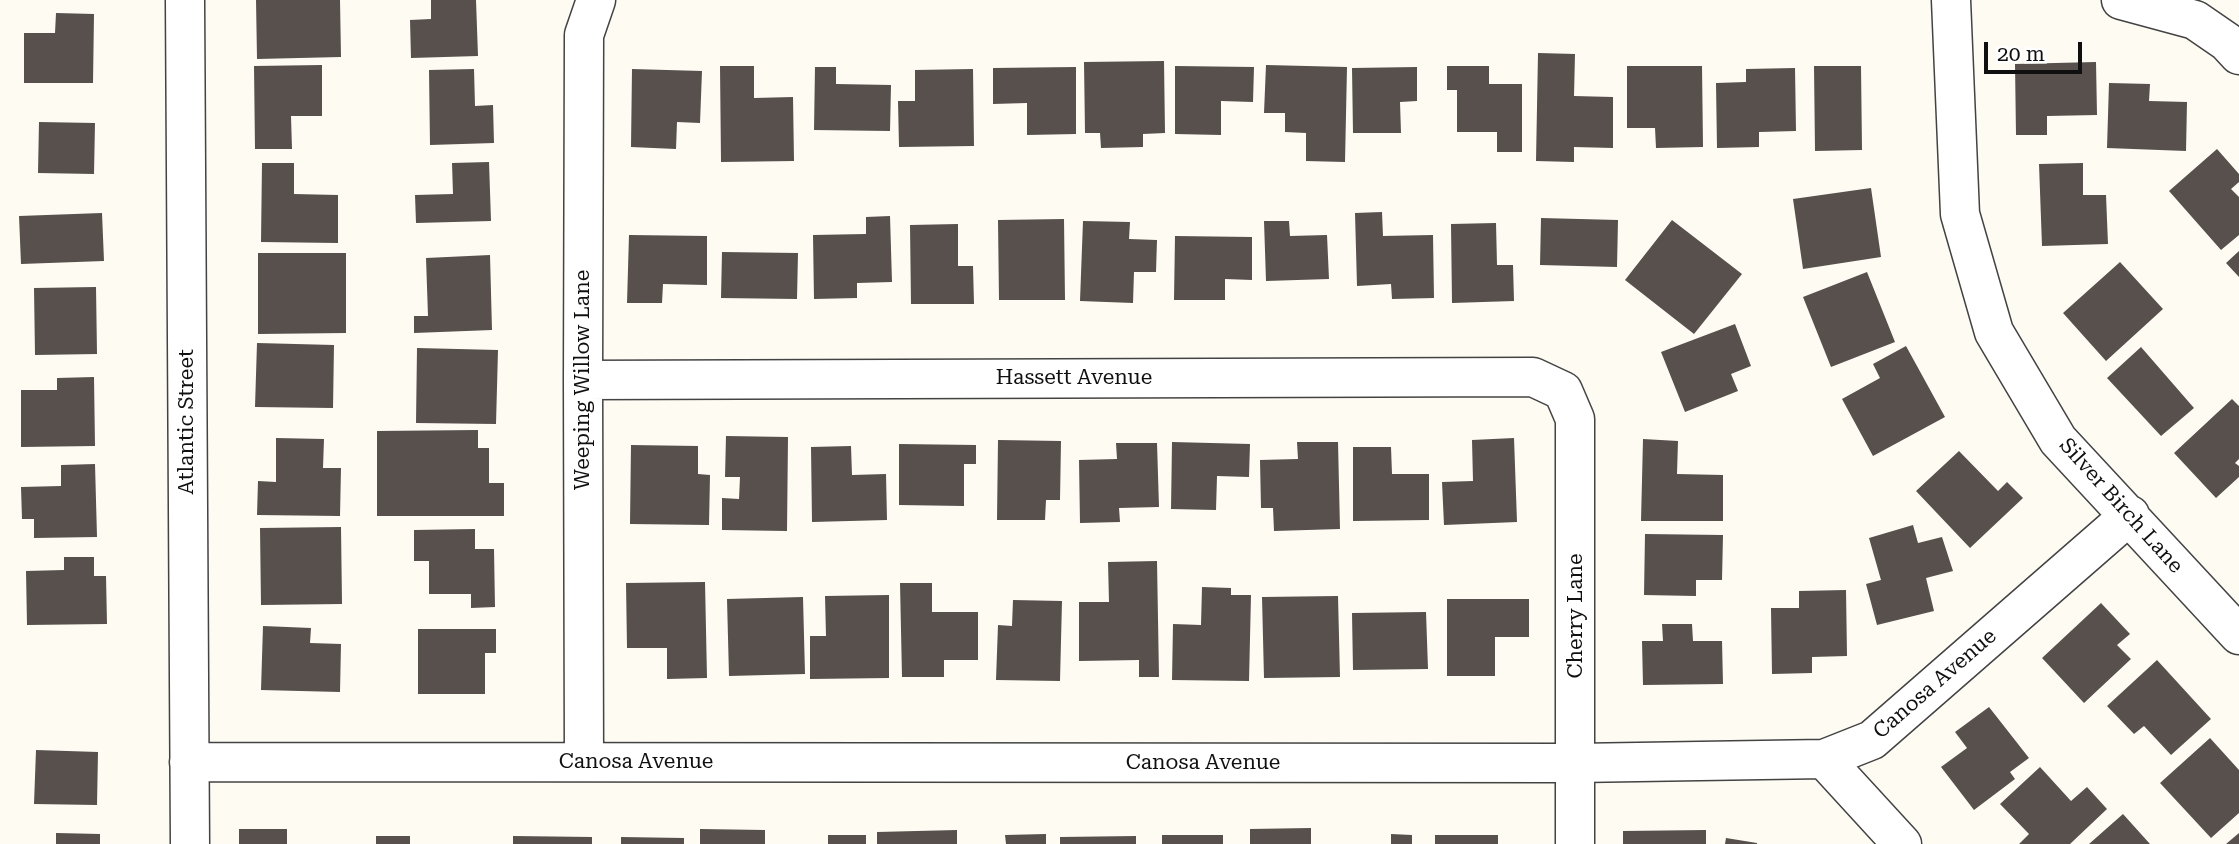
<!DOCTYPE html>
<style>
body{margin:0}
#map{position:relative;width:2239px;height:844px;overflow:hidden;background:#fefbf3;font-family:"Roboto Serif",serif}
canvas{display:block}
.scale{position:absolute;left:1984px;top:42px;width:98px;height:32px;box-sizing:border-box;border:4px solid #101010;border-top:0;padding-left:9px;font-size:21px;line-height:24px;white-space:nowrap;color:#101010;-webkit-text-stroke:5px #fff;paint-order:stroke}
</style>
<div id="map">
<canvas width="2239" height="844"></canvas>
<div class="scale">20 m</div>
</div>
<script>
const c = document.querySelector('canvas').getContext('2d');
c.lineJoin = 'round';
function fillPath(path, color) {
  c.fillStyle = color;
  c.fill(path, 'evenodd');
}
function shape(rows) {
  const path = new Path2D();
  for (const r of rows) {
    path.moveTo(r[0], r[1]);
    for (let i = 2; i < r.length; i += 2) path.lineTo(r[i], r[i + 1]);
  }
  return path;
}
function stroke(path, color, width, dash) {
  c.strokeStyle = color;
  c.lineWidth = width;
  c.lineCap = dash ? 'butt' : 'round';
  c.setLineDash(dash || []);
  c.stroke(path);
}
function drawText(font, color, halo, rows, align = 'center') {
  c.font = font + ' "Roboto Serif",serif';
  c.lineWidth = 7;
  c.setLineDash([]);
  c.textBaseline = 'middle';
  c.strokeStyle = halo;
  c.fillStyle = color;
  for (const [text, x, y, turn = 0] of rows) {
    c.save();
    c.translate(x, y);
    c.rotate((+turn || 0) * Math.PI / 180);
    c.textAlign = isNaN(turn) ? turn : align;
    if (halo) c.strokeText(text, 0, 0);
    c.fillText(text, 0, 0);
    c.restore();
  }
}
fillPath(shape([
 [256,0,340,0,341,57,257,59],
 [431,0,476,0,478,56,411,58,410,20,431,19],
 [56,13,94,14,93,83,24,83,24,33,55,33],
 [1538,53,1575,54,1574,96,1613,97,1613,148,1574,147,1574,162,1536,161],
 [1164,61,1165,133,1143,134,1143,147,1101,148,1100,133,1085,133,1084,62],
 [2096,62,2097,115,2047,116,2047,135,2016,135,2015,64],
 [322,65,322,116,291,116,292,149,255,149,254,66],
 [1266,65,1347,67,1345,162,1306,161,1306,133,1285,132,1285,113,1264,113],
 [720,66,754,66,754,98,793,97,794,161,721,162],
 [1175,66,1254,67,1253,102,1221,101,1221,135,1175,134],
 [1447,66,1489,66,1489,84,1522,84,1522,152,1497,152,1497,132,1457,132,1457,90,1447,90],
 [1627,66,1702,66,1703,147,1656,148,1655,128,1627,128],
 [1814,66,1861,66,1862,150,1815,151],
 [815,67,836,67,836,84,891,85,890,131,814,130],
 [1076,67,1076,134,1027,135,1027,103,993,104,993,68],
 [1417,67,1417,101,1400,102,1401,133,1353,133,1352,68],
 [1795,68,1796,131,1759,132,1759,147,1717,148,1716,83,1746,82,1746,69],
 [474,69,475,106,493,105,494,143,430,145,429,70],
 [632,69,702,71,700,123,677,122,676,149,631,147],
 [973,69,974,146,899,147,898,101,915,101,915,70],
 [2109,83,2150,84,2149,101,2187,102,2186,151,2107,148],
 [39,122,95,123,94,174,38,173],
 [2217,149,2239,174,2239,182,2231,189,2239,197,2239,235,2221,250,2169,191],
 [489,162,491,221,416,223,415,195,453,194,452,163],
 [262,163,294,163,294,194,338,195,338,243,261,242],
 [2083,163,2083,195,2106,195,2108,244,2042,246,2039,164],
 [1871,188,1881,257,1803,269,1793,199],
 [1382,212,1383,236,1433,235,1434,298,1392,299,1391,284,1357,286,1355,213],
 [102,213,104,261,21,264,19,216],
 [890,216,892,282,857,283,857,298,814,299,813,235,866,234,866,217],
 [1541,218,1618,220,1617,267,1540,265],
 [1064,219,1065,300,999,300,998,220],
 [1672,220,1742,274,1694,334,1625,280],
 [1083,221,1130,222,1129,239,1157,240,1156,272,1134,272,1133,303,1080,301],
 [1264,221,1289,221,1290,236,1327,235,1329,279,1266,281],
 [1496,223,1497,265,1513,265,1514,301,1452,303,1451,224],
 [958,224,958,266,973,266,974,304,911,304,910,225],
 [629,235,707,236,707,285,663,284,662,303,627,303],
 [1175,236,1252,237,1252,280,1225,279,1225,300,1174,300],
 [2239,251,2239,277,2226,263],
 [722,252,798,253,797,299,721,298],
 [258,253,346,253,346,333,258,334],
 [490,255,492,330,414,333,414,316,428,316,426,258],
 [2120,262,2163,309,2106,361,2063,313],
 [1867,272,1895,342,1831,367,1803,297],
 [96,287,97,354,35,355,34,288],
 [1735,324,1751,366,1731,374,1738,391,1685,412,1661,352],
 [257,343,334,345,333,408,255,407],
 [1906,346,1945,417,1873,456,1842,399,1880,378,1873,364],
 [2141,347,2194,408,2161,436,2107,378],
 [417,348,498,350,496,424,416,423],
 [94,377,95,446,21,447,21,390,57,390,57,378],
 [2232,399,2239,406,2239,459,2235,463,2239,466,2239,477,2216,498,2174,453],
 [478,430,478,448,489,448,489,483,504,483,504,516,377,516,377,431],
 [726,436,788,437,787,531,722,530,722,498,739,499,740,477,725,477],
 [276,438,324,439,323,468,341,468,340,516,257,515,258,481,276,482],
 [1514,438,1517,522,1444,525,1442,482,1473,481,1472,440],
 [1643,439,1678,441,1677,474,1723,475,1723,521,1641,521],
 [998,440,1061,441,1060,500,1046,500,1045,520,997,520],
 [1172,442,1250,444,1249,477,1217,476,1216,510,1171,509],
 [1297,442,1338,442,1340,529,1274,531,1273,508,1261,508,1260,460,1298,459],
 [1116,443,1157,443,1159,507,1119,508,1120,522,1080,523,1079,460,1117,459],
 [899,444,976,445,976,464,964,464,964,506,899,505],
 [631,445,698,446,698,474,710,475,709,525,630,524],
 [851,446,852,475,886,474,887,520,812,522,811,447],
 [1353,447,1391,447,1392,474,1429,474,1429,520,1353,521],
 [1959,451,1998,491,2007,482,2023,498,1970,548,1916,491],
 [95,464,97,537,34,538,34,519,22,519,21,487,61,486,61,465],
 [1913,525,1918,543,1942,537,1953,571,1926,578,1934,611,1877,625,1866,584,1881,580,1869,538],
 [341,527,342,604,261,605,260,528],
 [475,529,475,549,494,549,495,607,471,608,471,594,429,594,429,561,414,561,414,530],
 [1645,534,1723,535,1722,580,1696,580,1696,596,1644,595],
 [64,557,94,557,94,576,106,576,107,624,27,625,26,571,64,570],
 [1157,561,1159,677,1139,677,1139,660,1079,661,1079,602,1109,602,1108,562],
 [705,582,707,678,667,679,667,648,627,648,626,583],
 [900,583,932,583,932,612,978,612,978,660,944,660,944,677,902,677],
 [1202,587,1231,588,1231,595,1251,595,1249,681,1172,680,1173,624,1201,625],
 [1846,590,1847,656,1812,657,1812,673,1772,674,1771,608,1799,608,1799,591],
 [889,595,889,678,810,679,810,636,826,636,825,596],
 [1338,596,1340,677,1264,678,1262,597],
 [803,597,805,674,729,676,727,599],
 [1447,599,1529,599,1529,637,1495,637,1495,676,1447,676],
 [1013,600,1062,601,1060,681,996,680,998,625,1012,626],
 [2101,603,2130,634,2117,645,2131,659,2084,703,2042,658],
 [1426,612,1428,669,1353,670,1352,613],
 [1662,624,1692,624,1693,641,1722,641,1723,684,1643,685,1642,641,1663,641],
 [263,626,311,628,310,643,341,644,340,692,261,690],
 [418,629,496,629,496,653,485,653,485,694,418,694],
 [2157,660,2211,719,2171,755,2144,726,2134,734,2107,706],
 [1989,707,2029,758,2010,772,2015,779,1974,810,1941,767,1967,748,1955,732],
 [2210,738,2239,770,2239,813,2211,838,2160,783],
 [36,750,98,752,97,805,34,804],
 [2040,767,2071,801,2087,787,2107,809,2070,844,2019,844,2029,834,2000,804],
 [2123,814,2150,844,2089,844],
 [1311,828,1311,844,1250,844,1250,829],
 [239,829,287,829,287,844,239,844],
 [700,829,765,830,765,844,700,844],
 [957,830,957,844,877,844,877,832],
 [1706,830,1706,844,1623,844,1623,831],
 [56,833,100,834,100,844,56,844],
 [2239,833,2239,844,2226,844],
 [1046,834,1046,844,1006,844,1005,835],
 [1391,834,1412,835,1412,844,1391,844],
 [828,835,866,835,866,844,828,844],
 [1162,835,1223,835,1223,844,1162,844],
 [1435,835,1498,835,1498,844,1435,844],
 [376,836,410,836,410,844,376,844],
 [513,836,592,837,592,844,513,844],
 [1136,836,1136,844,1060,844,1060,837],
 [621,837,684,838,684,844,621,844],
 [1726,838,1757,843,1757,844,1725,844]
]), '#57504d');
const minor = shape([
 [185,0,190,844],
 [1951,0,1960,214,1994,332,2058,440,2239,635],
 [2121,0,2195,20,2227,42,2239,55],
 [583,380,1533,377,1563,391,1575,419,1575,844],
 [1824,759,1902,844],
 [189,762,1576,763,1824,759,1872,740,2130,515],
 [584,762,583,380,584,35,596,0]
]);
stroke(minor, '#434343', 41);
stroke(minor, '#fff', 38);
drawText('21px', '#101010', '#fff', [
 ["Hassett Avenue",1074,378],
 ["Weeping Willow Lane",583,380,-90],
 ["Atlantic Street",187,422,-90],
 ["Silver Birch Lane",2121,506,48],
 ["Cherry Lane",1576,616,-90],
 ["Canosa Avenue",1935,684,-41],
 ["Canosa Avenue",636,762],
 ["Canosa Avenue",1203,763]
]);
</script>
